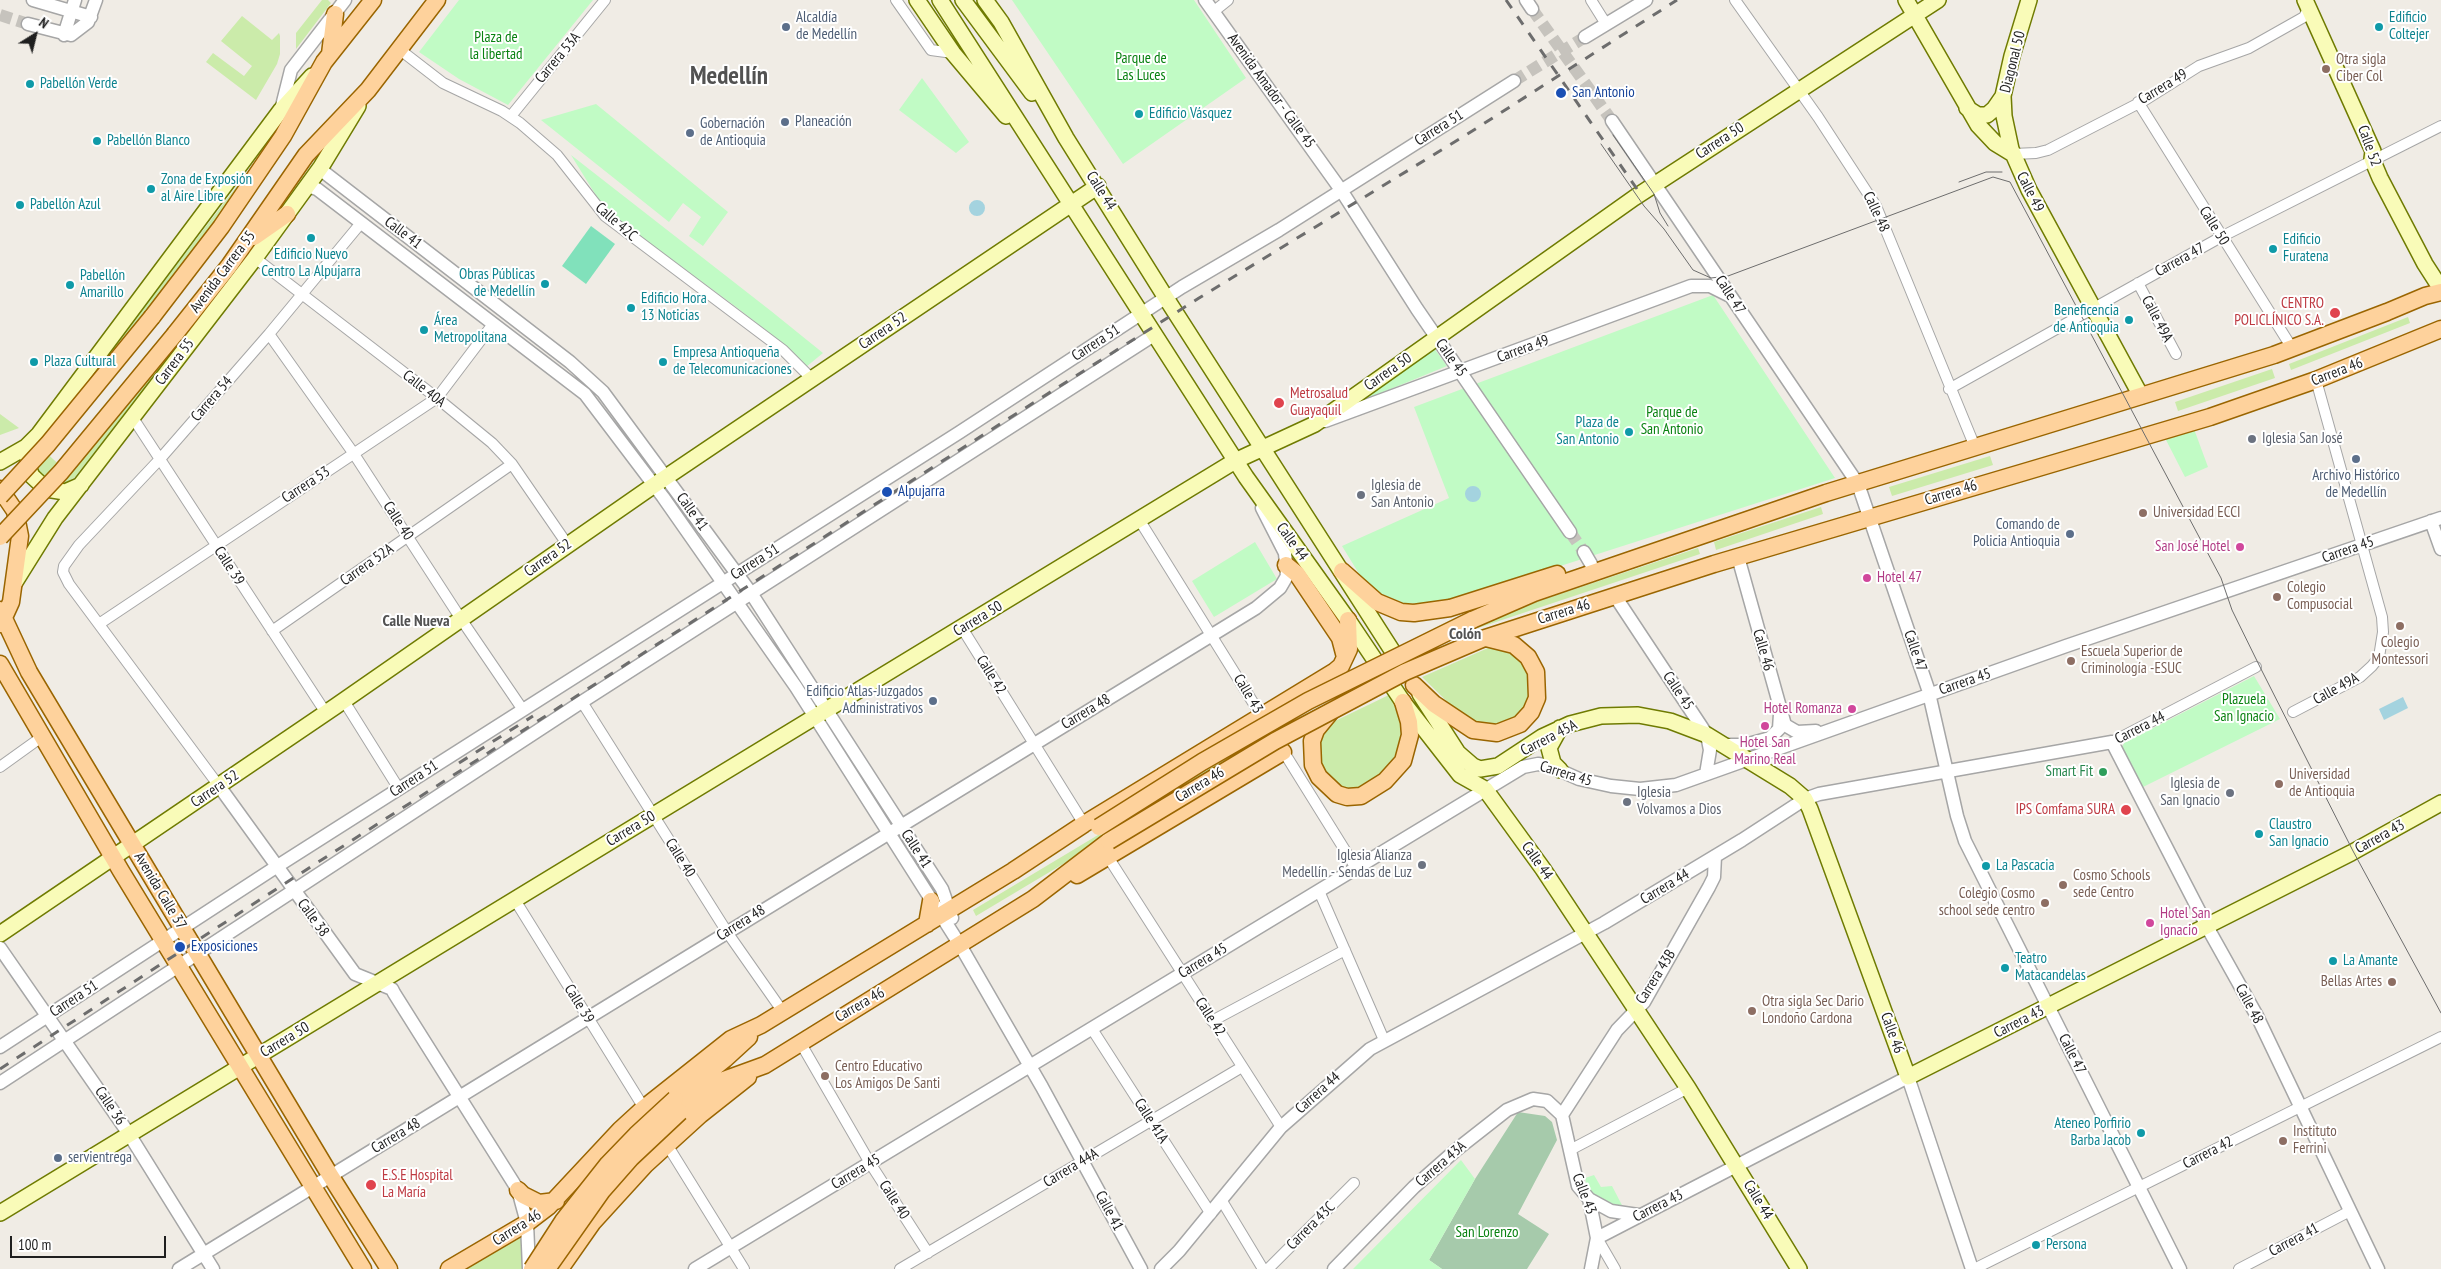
<!DOCTYPE html>
<meta charset="utf-8">
<style>
body{margin:0}
#map{position:relative;width:2441px;height:1269px;overflow:hidden;background:#f0ece5;font-family:"PT Sans Narrow",sans-serif}
canvas{display:block}
.north{position:absolute;left:10px;top:10px;width:50px;height:50px;-webkit-text-stroke:4px #fff;paint-order:stroke;rotate:36deg;font-size:14px;font-weight:700;line-height:20px;text-align:center;color:#1f1f1f}
.north::after{content:'';display:block;margin:auto;width:18px;height:22px;background:#1f1f1f;clip-path:polygon(50% 0,100% 100%,50% 72%,0 100%)}
.scale{position:absolute;left:10px;top:1236px;width:156px;height:22px;box-sizing:border-box;border:2px solid #1f1f1f;border-top:0;padding-left:6px;font-size:15px;line-height:18px;white-space:nowrap;color:#1f1f1f;-webkit-text-stroke:4px #fff;paint-order:stroke}
</style>
<div id="map">
<canvas width="2441" height="1269"></canvas>
<div class="north">N</div>
<div class="scale">100 m</div>
</div>
<script>
const c = document.querySelector('canvas').getContext('2d');
c.lineJoin = 'round';
function fillPath(path, color) {
  c.fillStyle = color;
  c.fill(path, 'evenodd');
}
function shape(rows) {
  const path = new Path2D();
  for (const r of rows) {
    if (r.length === 3) {
      path.moveTo(r[0] + r[2], r[1]);
      path.arc(r[0], r[1], r[2], 0, 2 * Math.PI);
      continue;
    }
    path.moveTo(r[0], r[1]);
    for (let i = 2; i < r.length; i += 2) path.lineTo(r[i], r[i + 1]);
  }
  return path;
}
function stroke(path, color, width, dash) {
  c.strokeStyle = color;
  c.lineWidth = width;
  c.lineCap = dash ? 'butt' : 'round';
  c.setLineDash(dash || []);
  c.stroke(path);
}
function drawText(font, color, halo, rows, align = 'center') {
  c.font = font + ' "PT Sans Narrow",sans-serif';
  c.lineWidth = 4;
  c.setLineDash([]);
  c.textBaseline = 'middle';
  c.strokeStyle = halo;
  c.fillStyle = color;
  for (const [text, x, y, turn = 0] of rows) {
    c.save();
    c.translate(x, y);
    c.rotate((+turn || 0) * Math.PI / 180);
    c.textAlign = isNaN(turn) ? turn : align;
    if (halo) c.strokeText(text, 0, 0);
    c.fillText(text, 0, 0);
    c.restore();
  }
}
fillPath(shape([
 [322,0,328,0,331,3,296,49,296,33],
 [242,16,272,40,279,33,280,36,280,54,277,64,256,100,206,62,213,53,244,76,252,66,221,41],
 [256,161,220,220,39,446,68,473,220,286,256,245,75,477,59,487,37,473,34,451],
 [2408,317,2410,323,2291,370,2289,364],
 [2272,369,2275,378,2178,411,2175,402],
 [0,414,19,428,0,435],
 [1990,456,1993,465,1892,496,1889,487],
 [1821,507,1823,514,1716,550,1714,542],
 [1698,548,1700,554,1478,628,1476,622],
 [1488,648,1500,648,1518,656,1534,683,1524,715,1496,731,1463,717,1422,677],
 [1393,693,1402,714,1403,731,1399,748,1381,780,1348,795,1319,768,1318,738,1333,722],
 [1248,745,1252,751,976,916,973,910],
 [521,1234,523,1269,462,1269]
]), '#cbebaa');
fillPath(shape([
 [1518,1112,1545,1116,1552,1122,1557,1140,1518,1214,1549,1234,1527,1269,1442,1269,1429,1260,1475,1179]
]), '#a6caab');
fillPath(shape([
 [459,0,593,0,508,105,459,79,419,52],
 [1012,0,1194,0,1246,78,1123,164],
 [922,78,969,142,956,153,899,110],
 [596,104,728,212,703,246,689,236,701,217,683,203,669,222,541,120],
 [571,155,771,311,823,353,806,367,781,342,736,307,605,210],
 [1713,295,1835,478,1451,601,1426,604,1404,603,1380,593,1361,577,1342,546,1449,498,1414,407],
 [1434,348,1447,366,1359,402],
 [2194,429,2208,467,2185,477,2165,438],
 [1255,542,1277,579,1214,617,1192,581],
 [2254,676,2280,719,2141,788,2121,749,2124,743],
 [1461,1160,1475,1179,1429,1260,1442,1269,1353,1269],
 [1594,1175,1601,1187,1612,1186,1624,1209,1596,1196,1587,1188,1585,1178]
]), '#c1fbc5');
fillPath(shape([
 [591,226,615,244,586,284,562,266]
]), '#81e1bb');
fillPath(shape([
 [977,208,8],
 [1473,494,8],
 [2403,697,2408,708,2384,720,2379,709]
]), '#a4d3df');
stroke(shape([
 [1532,9,1612,121],
 [0,15,28,24],
 [1514,81,1585,37],
 [1570,532,1584,552]
]), '#c6c3bd', 12, [12, 6]);
const minor = shape([
 [896,0,931,50,953,53],
 [1591,0,1606,24],
 [1735,0,1818,117,1876,206,1975,447],
 [1213,12,1228,0],
 [399,49,443,83,502,111,520,123,557,155,605,216,783,350,812,379],
 [2138,102,2292,348],
 [511,116,605,0],
 [2013,154,2036,153,2048,150,2145,100,2199,66,2249,48,2304,17,2308,9],
 [255,258,437,398,492,443,512,464,567,544],
 [2138,283,2176,354],
 [269,334,354,454,461,619,523,710],
 [1949,389,2221,237,2441,126],
 [133,418,326,713],
 [1140,521,1356,868],
 [99,624,437,398,493,324],
 [962,628,1084,824],
 [272,631,512,464],
 [344,701,399,789],
 [582,702,727,932,783,1012],
 [2293,712,2360,677,2372,666,2379,657,2383,632,2382,617,2316,380],
 [2112,742,2256,667],
 [0,767,43,736],
 [219,786,69,584,63,572,64,566,79,545,160,459,269,334,361,223],
 [1108,857,1281,1127],
 [1319,891,1384,1040],
 [515,900,644,1108],
 [1212,1021,1345,950],
 [1092,1029,1211,1214],
 [800,1042,870,1163,928,1253],
 [666,1143,744,1269],
 [1570,1150,1688,1088],
 [1222,1201,1263,1269],
 [1597,1238,1615,1269],
 [900,1269,1242,1067],
 [1268,1269,1354,1183],
 [1974,1269,2441,1037],
 [2239,1269,2350,1211]
]);
const tertiary = shape([
 [33,0,91,17],
 [1205,0,1341,190,1417,309,1570,532],
 [1526,0,1532,9],
 [28,24,71,35,88,22,96,0],
 [64,35,75,0],
 [1585,37,1646,0],
 [281,110,291,70,345,0],
 [1612,121,1858,484,1928,689,1957,816,1965,841,2180,1269],
 [321,167,325,173,570,362,603,392,751,593,942,889,952,918],
 [307,186,317,189,585,394,663,497,796,687,960,945,1042,1087,1141,1269],
 [1325,421,1691,286,1710,286,1730,296],
 [2431,521,2441,549],
 [1584,552,1591,564],
 [1738,557,1785,725,1797,732,1816,731],
 [1615,596,1707,735,1710,750,1706,774],
 [1722,745,1745,745,1770,738,1779,729,1780,714],
 [219,786,355,974,392,989,394,993,518,1190,527,1223,529,1269],
 [0,948,129,1134,213,1269],
 [0,1047,276,867,960,432,1182,287,1279,230,1514,81],
 [0,1083,577,705,1154,335],
 [1562,1115,1617,1030,1644,1002,1709,887,1714,877,1715,856],
 [1589,1199,1611,1211,1638,1215],
 [1597,1238,1908,1077,1972,1269],
 [179,1269,1256,608,1280,588,1287,576,1285,553,1262,508],
 [695,1269,1523,767,1538,764,1550,766,1579,779,1611,786,1640,789,1676,785,2066,646,2441,518],
 [1161,1269,1179,1251,1281,1127,1370,1049,1604,923,1742,840,1805,799,1819,794,2112,742,2210,932,2257,1016,2378,1269],
 [1334,1269,1414,1187,1456,1150,1507,1110,1533,1099,1547,1101,1562,1115,1578,1186,1589,1199,1593,1218,1597,1238,1591,1269]
]);
const secondary = shape([
 [917,0,953,53,1006,116],
 [940,0,1246,477,1348,620,1403,702,1460,775,1485,789,1543,869,1688,1088,1799,1269],
 [963,0,1032,93],
 [985,0,1001,22,1066,138,1166,298,1402,666],
 [1906,0,1978,125,1995,143,2013,154],
 [2029,0,2012,56,2003,96,2004,116,2011,149,2029,190,2141,396],
 [2305,0,2373,151,2372,159,2380,178,2425,264,2441,289],
 [1967,108,1978,115,1987,115,1994,109,2003,96],
 [28,454,28,467,32,476,46,489,65,492,81,485],
 [0,462,26,447,39,434,281,110,312,76],
 [15,582,55,518,255,258,321,167,358,106],
 [1420,694,1458,753,1473,766,1480,769,1498,766,1542,737,1570,724,1601,716,1638,715,1670,721,1707,735,1790,786,1805,799,1810,809,1908,1077,2351,853,2441,803],
 [1560,770,1553,763,1549,748,1560,728],
 [0,934,336,706,647,490,1098,186],
 [0,1213,1235,461,1315,424,1634,198,1938,0]
]);
const primary = shape([
 [330,54,335,14],
 [254,237,287,214],
 [152,317,221,227,283,136,324,62,373,0],
 [175,334,229,266,306,155,368,90,437,0],
 [0,489,15,511,20,536,11,602,1,624],
 [1286,565,1297,574,1340,638,1345,657],
 [1342,571,1377,602,1401,612,1414,613,1450,608,1557,574],
 [0,610,29,672,330,1175,389,1269],
 [1472,620,1534,593,1826,493,2274,355,2387,312,2425,296,2441,292],
 [1482,639,1714,564,2210,417,2316,380,2441,329],
 [0,664,121,871,363,1269],
 [1414,685,1434,704,1473,730,1497,733,1520,724,1531,712,1537,698,1536,672,1528,657,1514,645,1486,638],
 [1330,713,1316,730,1312,741,1313,765,1319,777,1337,794,1347,797,1361,796,1385,781,1403,761,1410,735,1409,722,1403,702],
 [1077,875,1283,752],
 [927,924,931,901],
 [675,1099,725,1059,749,1037],
 [680,1112,721,1081,765,1065,1033,899,1109,841],
 [518,1190,523,1195,539,1203,556,1201],
 [449,1269,527,1223,548,1207,620,1130,644,1108,731,1039,761,1025,1013,871,1084,824,1335,671,1341,666,1349,649,1348,620],
 [560,1269,593,1222,645,1165,700,1115,748,1077]
]);
stroke(minor, '#a6a6a6', 12);
stroke(tertiary, '#a6a6a6', 15);
stroke(secondary, '#6f7b02', 18);
stroke(primary, '#9a6500', 19);
stroke(minor, '#fff', 10);
stroke(tertiary, '#fff', 12);
stroke(secondary, '#f9fbb8', 15);
stroke(primary, '#fed29c', 16);
stroke(shape([
 [1613,135,1654,194,1660,213,1668,226],
 [1601,144,1644,206,1664,229,1693,270,1711,278,1728,276,1993,177,2010,182,2221,578,2232,610,2260,667,2353,851,2441,1013],
 [1959,182,1986,172,2002,172]
]), '#6d6d6d', 1);
stroke(shape([
 [1506,0,1637,189],
 [459,763,533,716],
 [0,1069,281,886,1000,424,1199,298,1466,135,1677,0]
]), '#6d6d6d', 3, [10, 10]);
const primaryBridge = shape([
 [0,496,48,444,152,317],
 [0,537,61,472,175,334],
 [1099,827,1202,762,1308,701,1472,620],
 [1109,841,1275,741,1405,672,1482,639],
 [532,1269,563,1221,608,1164,636,1135,675,1099],
 [547,1269,602,1191,631,1158,680,1112]
]);
stroke(primaryBridge, '#9a6500', 19, []);
stroke(primaryBridge, '#fed29c', 16);
for (const [x, y, r, color] of [
 [786,27,5,"#5c6f8a"],
 [2379,27,5,"#0f9aa8"],
 [2326,69,5,"#8d6e63"],
 [30,84,5,"#0f9aa8"],
 [1561,93,6,"#1a4fb4"],
 [1139,114,5,"#0f9aa8"],
 [785,122,5,"#5c6f8a"],
 [690,133,5,"#5c6f8a"],
 [97,141,5,"#0f9aa8"],
 [151,189,5,"#0f9aa8"],
 [20,205,5,"#0f9aa8"],
 [311,238,5,"#0f9aa8"],
 [2273,249,5,"#0f9aa8"],
 [545,284,5,"#0f9aa8"],
 [70,285,5,"#0f9aa8"],
 [631,308,5,"#0f9aa8"],
 [2335,313,6,"#e0444e"],
 [2129,320,5,"#0f9aa8"],
 [424,330,5,"#0f9aa8"],
 [34,362,5,"#0f9aa8"],
 [663,362,5,"#0f9aa8"],
 [1279,403,6,"#e0444e"],
 [1629,432,5,"#0f9aa8"],
 [2252,439,5,"#6b7280"],
 [2356,459,5,"#5c6f8a"],
 [887,492,6,"#1a4fb4"],
 [1361,495,5,"#6b7280"],
 [2143,513,5,"#8d6e63"],
 [2070,534,5,"#5c6f8a"],
 [2240,547,5,"#d1479c"],
 [1867,578,5,"#d1479c"],
 [2277,597,5,"#8d6e63"],
 [2400,626,5,"#8d6e63"],
 [2071,661,5,"#8d6e63"],
 [933,701,5,"#5c6f8a"],
 [1852,709,5,"#d1479c"],
 [1765,726,5,"#d1479c"],
 [2103,772,5,"#2e9e5b"],
 [2279,784,5,"#8d6e63"],
 [2230,793,5,"#6b7280"],
 [1627,802,5,"#6b7280"],
 [2126,810,6,"#e0444e"],
 [2259,834,5,"#0f9aa8"],
 [1422,865,5,"#6b7280"],
 [1986,866,5,"#0f9aa8"],
 [2063,885,5,"#8d6e63"],
 [2045,903,5,"#8d6e63"],
 [2150,923,5,"#d1479c"],
 [180,947,6,"#1a4fb4"],
 [2333,961,5,"#0f9aa8"],
 [2005,968,5,"#0f9aa8"],
 [2392,982,5,"#8d6e63"],
 [1752,1011,5,"#8d6e63"],
 [825,1076,5,"#8d6e63"],
 [2141,1133,5,"#0f9aa8"],
 [2283,1141,5,"#8d6e63"],
 [58,1158,5,"#5c6f8a"],
 [371,1185,6,"#e0444e"],
 [2036,1245,5,"#0f9aa8"]
]) {
  const dot = new Path2D();
  dot.arc(x, y, r, 0, 2 * Math.PI);
  c.fillStyle = color;
  c.fill(dot);
  stroke(dot, '#fff', 2);
}
drawText('15px', '#4e5e75', '#fff', [
 ["Alcaldía",796,18],
 ["de Medellín",796,35],
 ["Planeación",795,122],
 ["Gobernación",700,124],
 ["de Antioquia",700,141],
 ["Archivo Histórico",2356,476,"center"],
 ["de Medellín",2356,493,"center"],
 ["Comando de",2060,525,"right"],
 ["Policia Antioquia",2060,542,"right"],
 ["Edificio Atlas-Juzgados",923,692,"right"],
 ["Administrativos",923,709,"right"],
 ["servientrega",68,1158]
], 'left');
drawText('15px', '#0d838f', '#fff', [
 ["Edificio",2389,18],
 ["Coltejer",2389,35],
 ["Pabellón Verde",40,84],
 ["Edificio Vásquez",1149,114],
 ["Pabellón Blanco",107,141],
 ["Zona de Exposión",161,180],
 ["al Aire Libre",161,197],
 ["Pabellón Azul",30,205],
 ["Edificio",2283,240],
 ["Furatena",2283,257],
 ["Edificio Nuevo",311,255,"center"],
 ["Centro La Alpujarra",311,272,"center"],
 ["Obras Públicas",535,275,"right"],
 ["de Medellín",535,292,"right"],
 ["Pabellón",80,276],
 ["Amarillo",80,293],
 ["Edificio Hora",641,299],
 ["13 Noticias",641,316],
 ["Beneficencia",2119,311,"right"],
 ["de Antioquia",2119,328,"right"],
 ["Área",434,321],
 ["Metropolitana",434,338],
 ["Empresa Antioqueña",673,353],
 ["de Telecomunicaciones",673,370],
 ["Plaza Cultural",44,362],
 ["Plaza de",1619,423,"right"],
 ["San Antonio",1619,440,"right"],
 ["Claustro",2269,825],
 ["San Ignacio",2269,842],
 ["La Pascacia",1996,866],
 ["Teatro",2015,959],
 ["Matacandelas",2015,976],
 ["La Amante",2343,961],
 ["Ateneo Porfirio",2131,1124,"right"],
 ["Barba Jacob",2131,1141,"right"],
 ["Persona",2046,1245]
], 'left');
drawText('15px', '#098211', '#fff', [
 ["Plaza de",496,38],
 ["la libertad",496,55],
 ["Parque de",1141,59],
 ["Las Luces",1141,76],
 ["Parque de",1672,413],
 ["San Antonio",1672,430],
 ["Plazuela",2244,700],
 ["San Ignacio",2244,717],
 ["San Lorenzo",1487,1233]
]);
drawText('15px', '#1f1f1f', '#fff', [
 ["Carrera 53A",558,58,-50],
 ["Diagonal 50",2013,62,-76],
 ["Carrera 49",2163,87,-31],
 ["Avenida Amador - Calle 45",1271,91,54],
 ["Carrera 51",1439,128,-32],
 ["Carrera 50",1720,141,-33],
 ["Calle 52",2369,146,70],
 ["Calle 44",1101,191,58],
 ["Calle 49",2030,192,63],
 ["Calle 48",1876,212,65],
 ["Calle 42C",616,222,41],
 ["Calle 50",2214,226,58],
 ["Calle 41",403,233,37],
 ["Carrera 47",2180,260,-29],
 ["Avenida Carrera 55",223,272,-53],
 ["Calle 47",1730,295,57],
 ["Calle 49A",2157,319,62],
 ["Carrera 52",883,331,-34],
 ["Carrera 51",1096,343,-33],
 ["Carrera 49",1523,349,-20],
 ["Calle 45",1451,358,55],
 ["Carrera 55",175,362,-53],
 ["Carrera 50",1388,372,-35],
 ["Carrera 46",2337,372,-21],
 ["Calle 40A",424,389,38],
 ["Carrera 54",212,399,-49],
 ["Carrera 53",306,485,-33],
 ["Carrera 46",1951,493,-17],
 ["Calle 41",692,512,54],
 ["Calle 40",398,521,57],
 ["Calle 44",1292,542,54],
 ["Carrera 45",2348,550,-19],
 ["Carrera 52",548,558,-35],
 ["Carrera 51",755,562,-32],
 ["Carrera 52A",367,565,-35],
 ["Calle 39",229,566,57],
 ["Carrera 46",1564,612,-17],
 ["Carrera 50",978,619,-31],
 ["Calle 46",1763,650,74],
 ["Calle 47",1915,651,71],
 ["Calle 42",991,675,58],
 ["Carrera 45",1965,682,-19],
 ["Calle 49A",2336,689,-29],
 ["Calle 45",1678,691,56],
 ["Calle 43",1248,694,59],
 ["Carrera 48",1086,712,-31],
 ["Carrera 44",2140,728,-27],
 ["Carrera 45A",1549,738,-27],
 ["Carrera 45",1566,774,17],
 ["Carrera 51",414,779,-33],
 ["Carrera 46",1200,785,-31],
 ["Carrera 52",215,789,-34],
 ["Carrera 50",631,829,-31],
 ["Carrera 43",2380,837,-29],
 ["Calle 41",916,849,57],
 ["Calle 40",680,858,58],
 ["Calle 44",1537,861,55],
 ["Carrera 44",1665,887,-31],
 ["Avenida Calle 37",160,891,59],
 ["Calle 38",313,918,54],
 ["Carrera 48",741,923,-32],
 ["Carrera 45",1203,961,-31],
 ["Carrera 43B",1656,977,-58],
 ["Carrera 51",74,999,-33],
 ["Calle 39",579,1004,58],
 ["Calle 48",2249,1004,62],
 ["Carrera 46",860,1005,-30],
 ["Calle 42",1210,1017,57],
 ["Carrera 43",2019,1022,-27],
 ["Calle 46",1892,1033,70],
 ["Carrera 50",285,1040,-31],
 ["Calle 47",2072,1054,63],
 ["Carrera 44",1318,1093,-42],
 ["Calle 36",110,1106,56],
 ["Calle 41A",1151,1121,57],
 ["Carrera 48",396,1136,-31],
 ["Carrera 42",2208,1153,-27],
 ["Carrera 43A",1441,1164,-41],
 ["Carrera 44A",1071,1168,-31],
 ["Carrera 45",856,1172,-31],
 ["Calle 43",1584,1194,69],
 ["Calle 40",894,1200,57],
 ["Calle 44",1758,1200,59],
 ["Carrera 43",1658,1206,-27],
 ["Calle 41",1109,1211,62],
 ["Carrera 43C",1311,1226,-45],
 ["Carrera 46",517,1228,-32],
 ["Carrera 41",2294,1240,-28]
]);
drawText('15px', '#785e54', '#fff', [
 ["Otra sigla",2336,60],
 ["Ciber Col",2336,77],
 ["Universidad ECCI",2153,513],
 ["Colegio",2287,588],
 ["Compusocial",2287,605],
 ["Colegio",2400,643,"center"],
 ["Montessori",2400,660,"center"],
 ["Escuela Superior de",2081,652],
 ["Criminología -ESUC",2081,669],
 ["Universidad",2289,775],
 ["de Antioquia",2289,792],
 ["Cosmo Schools",2073,876],
 ["sede Centro",2073,893],
 ["Colegio Cosmo",2035,894,"right"],
 ["school sede centro",2035,911,"right"],
 ["Bellas Artes",2382,982,"right"],
 ["Otra sigla Sec Dario",1762,1002],
 ["Londoño Cardona",1762,1019],
 ["Centro Educativo",835,1067],
 ["Los Amigos De Santi",835,1084],
 ["Instituto",2293,1132],
 ["Ferrini",2293,1149]
], 'left');
drawText('15px', '#164399', '#fff', [
 ["San Antonio",1572,93],
 ["Alpujarra",898,492],
 ["Exposiciones",191,947]
], 'left');
drawText('15px', '#be3a42', '#fff', [
 ["CENTRO",2324,304],
 ["POLICLÍNICO S.A.",2324,321],
 ["Metrosalud",1290,394,"left"],
 ["Guayaquil",1290,411,"left"],
 ["IPS Comfama SURA",2115,810],
 ["E.S.E Hospital",382,1176,"left"],
 ["La María",382,1193,"left"]
], 'right');
drawText('15px', '#5b616d', '#fff', [
 ["Iglesia San José",2262,439],
 ["Iglesia de",1371,486],
 ["San Antonio",1371,503],
 ["Iglesia de",2220,784,"right"],
 ["San Ignacio",2220,801,"right"],
 ["Iglesia",1637,793],
 ["Volvamos a Dios",1637,810],
 ["Iglesia Alianza",1412,856,"right"],
 ["Medellín - Sendas de Luz",1412,873,"right"]
], 'left');
drawText('15px', '#b23c85', '#fff', [
 ["San José Hotel",2230,547],
 ["Hotel 47",1877,578,"left"],
 ["Hotel Romanza",1842,709],
 ["Hotel San",1765,743,"center"],
 ["Marino Real",1765,760,"center"],
 ["Hotel San",2160,914,"left"],
 ["Ignacio",2160,931,"left"]
], 'right');
drawText('15px', '#27864d', '#fff', [
 ["Smart Fit",2093,772]
], 'right');
drawText('bold 16px', '#525252', '#fff', [
 ["Calle Nueva",416,621],
 ["Colón",1465,634]
]);
drawText('bold 25px', '#525252', '#fff', [
 ["Medellín",729,77]
]);
</script>
